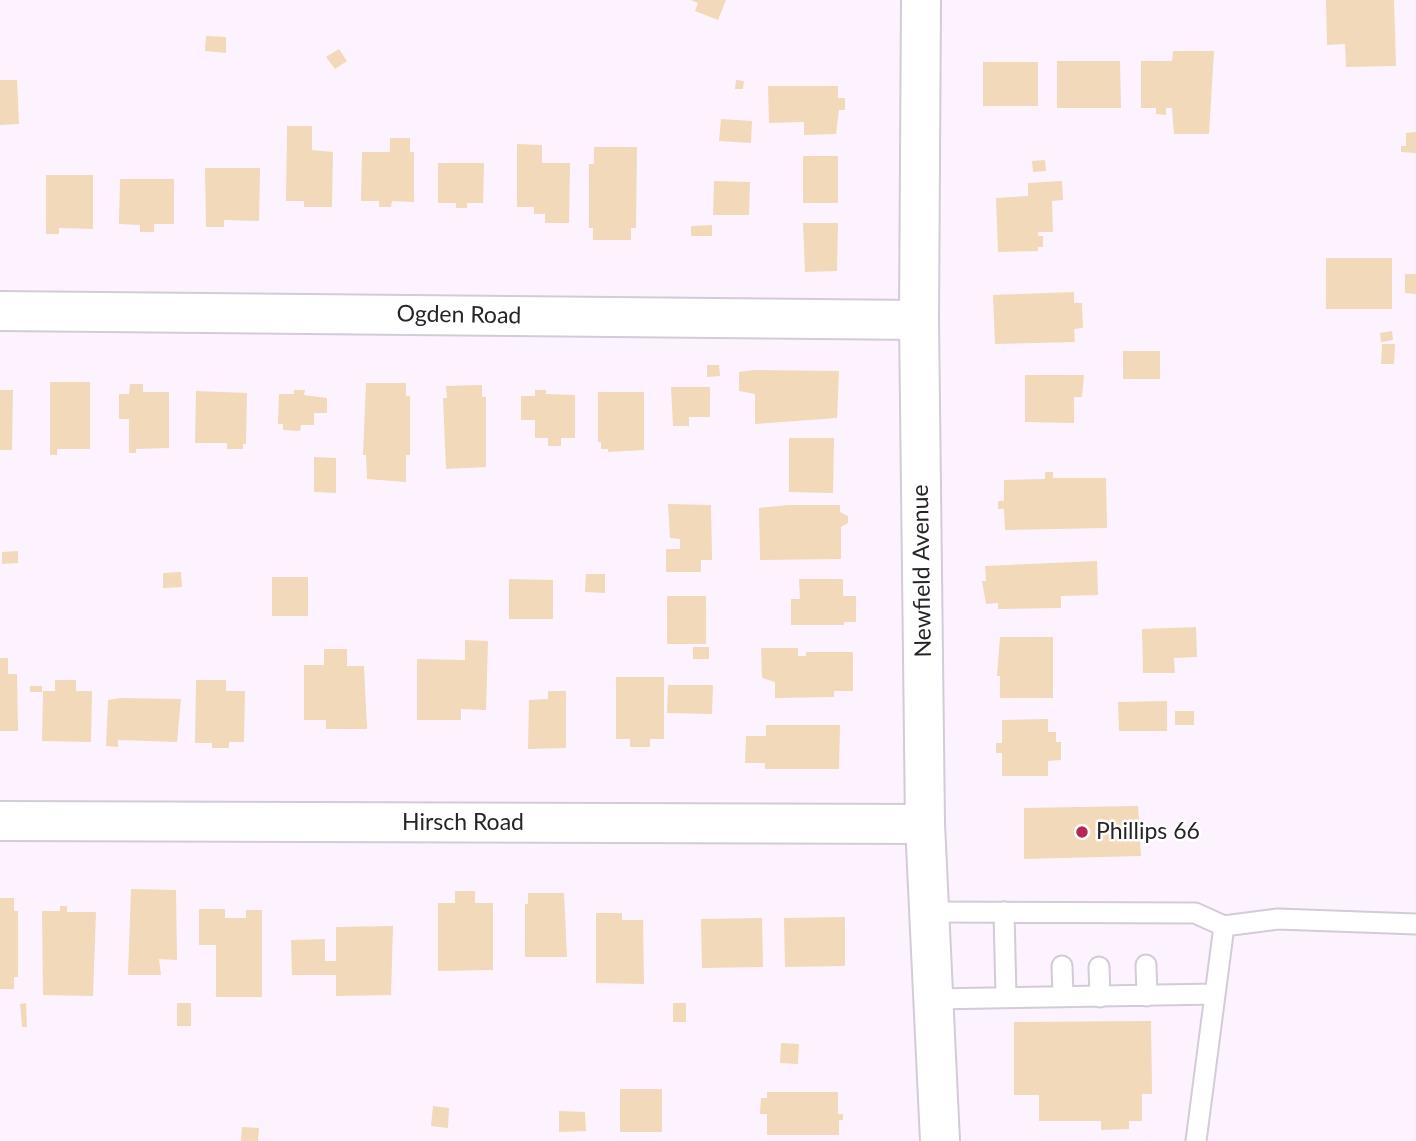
<!DOCTYPE html>
<style>
body{margin:0}
canvas{display:block;background:#fcf3fe}
</style>
<canvas width="1416" height="1141"></canvas>
<script>
const c = document.querySelector('canvas').getContext('2d');
c.lineJoin = 'round';
function fillPath(path, color) {
  c.fillStyle = color;
  c.fill(path, 'evenodd');
}
function shape(rows) {
  const path = new Path2D();
  for (const r of rows) {
    path.moveTo(r[0], r[1]);
    for (let i = 2; i < r.length; i += 2) path.lineTo(r[i], r[i + 1]);
  }
  return path;
}
function stroke(path, color, width, dash) {
  c.strokeStyle = color;
  c.lineWidth = width;
  c.lineCap = dash ? 'butt' : 'round';
  c.setLineDash(dash || []);
  c.stroke(path);
}
function drawText(font, color, halo, rows, align = 'center') {
  c.font = font + ' Lato,sans-serif';
  c.lineWidth = 5;
  c.setLineDash([]);
  c.textBaseline = 'middle';
  c.strokeStyle = halo;
  c.fillStyle = color;
  for (const [text, x, y, turn = 0] of rows) {
    c.save();
    c.translate(x, y);
    c.rotate((+turn || 0) * Math.PI / 180);
    c.textAlign = isNaN(turn) ? turn : align;
    if (halo) c.strokeText(text, 0, 0);
    c.fillText(text, 0, 0);
    c.restore();
  }
}
fillPath(shape([
 [691,0,726,0,718,20,695,11,698,3],
 [1326,0,1394,0,1396,66,1346,67,1345,44,1327,45],
 [206,36,226,37,226,53,205,51],
 [339,49,347,61,335,69,326,57],
 [1173,51,1214,51,1209,134,1174,134,1172,108,1166,108,1166,115,1156,114,1156,108,1141,108,1141,61,1172,61],
 [1057,61,1120,61,1121,108,1057,108],
 [983,62,1038,62,1038,106,983,106],
 [0,80,17,80,19,124,0,125],
 [736,80,744,81,743,89,735,89],
 [768,86,838,86,838,98,845,98,845,110,839,110,836,134,804,135,804,122,769,123],
 [721,119,752,121,751,143,719,141],
 [287,126,312,126,312,150,333,152,332,207,304,207,304,201,286,201],
 [1416,132,1416,153,1401,152,1401,146,1406,146,1406,133],
 [390,138,410,138,410,152,414,152,414,202,392,201,391,207,379,207,379,201,361,201,362,152,390,152],
 [517,144,542,145,542,163,570,163,569,223,545,223,545,214,534,214,534,207,517,207],
 [594,147,637,147,636,228,631,228,631,240,593,240,593,228,589,228,589,164,594,164],
 [803,156,838,156,838,203,803,203],
 [1045,160,1046,171,1033,172,1032,161],
 [438,163,484,163,483,203,467,203,467,208,456,208,456,203,438,203],
 [205,168,260,168,259,221,224,220,224,227,206,227],
 [46,175,93,175,93,229,59,228,59,234,46,234],
 [120,179,174,179,174,224,154,224,154,232,140,232,140,225,119,224],
 [714,181,750,182,749,215,713,215],
 [1062,181,1063,200,1052,201,1053,232,1038,232,1038,236,1043,236,1043,247,1038,247,1038,251,998,252,996,198,1028,196,1028,183],
 [803,223,838,223,837,271,805,272],
 [712,225,712,236,691,236,691,226],
 [1326,258,1392,258,1392,309,1326,309],
 [1405,274,1416,274,1416,294,1405,293],
 [1074,292,1074,303,1082,303,1083,328,1074,329,1075,342,995,344,993,295],
 [1392,331,1393,340,1381,342,1380,333],
 [1382,344,1395,344,1394,364,1381,364],
 [1123,351,1160,351,1160,379,1123,379],
 [707,365,719,365,720,376,707,377],
 [754,370,839,371,837,418,755,424,755,394,739,391,739,372],
 [1025,375,1084,375,1082,397,1074,397,1074,423,1025,422],
 [50,382,90,382,90,449,57,449,57,455,50,455],
 [366,383,406,383,406,396,410,396,410,455,406,455,406,482,367,479,366,455,363,455],
 [130,384,143,384,143,392,169,392,169,448,136,449,136,453,129,453,129,419,119,419,119,394,129,394],
 [482,385,482,397,486,397,486,467,446,469,443,398,447,398,446,386],
 [671,387,710,387,710,417,689,417,689,426,673,426],
 [0,390,13,390,12,450,0,450],
 [294,390,305,390,304,395,327,398,327,413,314,413,314,425,301,425,300,431,283,430,283,424,278,424,279,394,294,394],
 [535,390,546,390,546,394,575,395,575,438,561,438,561,446,548,446,548,438,535,438,535,420,521,420,521,396,535,396],
 [196,391,247,393,246,444,243,444,243,449,227,449,227,443,195,443],
 [598,392,644,392,644,450,608,452,608,449,601,449,601,442,598,442],
 [789,438,834,438,833,493,789,492],
 [314,457,336,458,336,493,314,492],
 [1045,472,1053,472,1053,478,1106,478,1107,528,1005,530,1004,509,998,509,998,501,1004,501,1004,480,1045,479],
 [668,504,711,505,712,560,701,560,701,572,666,572,666,549,680,549,680,539,670,538],
 [788,505,840,505,840,512,848,516,848,523,841,527,841,559,760,560,759,508],
 [18,551,18,563,2,564,2,552],
 [1097,561,1098,595,1061,596,1061,608,998,609,998,603,986,604,982,581,986,581,985,566],
 [181,572,182,587,163,588,163,573],
 [586,574,605,574,605,593,585,592],
 [272,577,308,577,308,616,272,616],
 [509,579,553,580,553,619,509,619],
 [799,579,843,579,843,596,856,596,856,622,844,622,844,625,791,625,791,599,800,599],
 [667,596,706,596,706,644,667,644],
 [1196,627,1197,657,1174,658,1175,673,1143,673,1142,629],
 [1000,637,1053,637,1053,698,1000,698,1000,676,997,676],
 [465,640,488,641,486,710,461,709,461,720,417,720,417,659,465,660],
 [693,647,709,647,709,659,693,659],
 [761,648,798,648,798,656,806,656,806,652,853,652,853,691,834,691,834,697,775,698,775,682,762,678],
 [324,649,347,649,347,666,364,666,367,729,326,729,326,720,304,720,304,665,324,665],
 [0,658,8,658,8,674,17,674,18,731,0,731],
 [616,677,664,677,664,739,650,739,650,747,630,747,630,739,616,739],
 [55,680,76,680,76,691,92,691,91,742,42,741,43,691,55,691],
 [196,680,226,680,226,691,245,691,244,742,229,742,229,748,212,748,212,743,195,743],
 [668,685,713,685,712,714,667,713],
 [30,686,42,686,42,692,30,692],
 [548,691,566,691,566,748,528,749,529,700,548,699],
 [120,698,181,699,177,742,118,740,118,747,106,746,108,700],
 [1167,701,1167,731,1119,731,1118,702],
 [1175,711,1194,711,1194,725,1175,725],
 [1048,719,1048,732,1056,732,1056,742,1061,742,1061,760,1048,761,1048,776,1002,776,1002,753,996,753,996,743,1002,743,1002,720],
 [766,725,840,725,839,769,765,769,765,763,745,763,746,736,766,736],
 [1138,806,1141,856,1024,859,1024,808],
 [131,889,176,890,177,960,159,959,161,975,128,975],
 [455,891,475,891,475,903,493,903,493,970,438,971,438,903,455,903],
 [528,893,564,893,567,957,525,957,525,904,528,904],
 [0,898,14,898,14,911,18,911,18,977,14,977,14,989,0,989],
 [60,906,67,906,67,912,96,912,93,996,43,995,42,911,60,911],
 [199,909,225,909,225,918,246,918,246,910,262,910,262,997,216,997,216,945,199,945],
 [596,913,622,913,622,920,643,920,644,984,596,983],
 [845,917,845,966,785,967,784,918],
 [762,918,763,967,702,968,701,919],
 [393,926,391,995,336,996,336,975,292,975,291,940,325,939,325,961,336,961,336,927],
 [26,1003,27,1027,22,1027,20,1004],
 [177,1003,191,1003,191,1026,177,1026],
 [673,1003,686,1003,686,1022,673,1022],
 [1151,1021,1152,1094,1142,1094,1142,1121,1129,1121,1129,1129,1101,1130,1101,1121,1039,1121,1039,1095,1014,1095,1014,1022],
 [781,1043,799,1044,798,1064,780,1063],
 [620,1089,662,1089,662,1132,620,1132],
 [767,1092,838,1092,838,1114,843,1114,843,1120,839,1120,839,1135,767,1135,767,1114,760,1114,761,1098,767,1098],
 [433,1106,449,1108,448,1128,431,1126],
 [559,1111,585,1112,586,1131,559,1132],
 [242,1127,259,1128,258,1141,241,1141]
]), '#f1d9b9');
const service = shape([
 [929,912,1195,913,1224,926],
 [1004,912,1006,997],
 [1146,965,1147,996],
 [1062,966,1063,997],
 [1099,967,1100,997],
 [933,999,1215,994],
 [1196,1141,1224,926,1278,919,1416,924]
]);
const minor = shape([
 [0,311,919,320],
 [0,821,925,824]
]);
const secondary = shape([
 [921,0,919,320,925,824,940,1141]
]);
stroke(service, '#d3cbd6', 23);
stroke(minor, '#d3cbd6', 42);
stroke(secondary, '#d3cbd6', 42);
stroke(service, '#fff', 19);
stroke(minor, '#fff', 38);
stroke(secondary, '#fff', 38);
for (const [x, y, r, color] of [
 [1082,832,7,"#b62756"]
]) {
  const dot = new Path2D();
  dot.arc(x, y, r, 0, 2 * Math.PI);
  c.fillStyle = color;
  c.fill(dot);
  stroke(dot, '#fff', 2.5);
}
drawText('23px', '#272428', '#fff', [
 ["Ogden Road",459,315,1],
 ["Newfield Avenue",922,571,-91],
 ["Hirsch Road",463,823]
]);
drawText('23px', '#272428', '#fff', [
 ["Phillips 66",1096,832]
], 'left');
</script>
